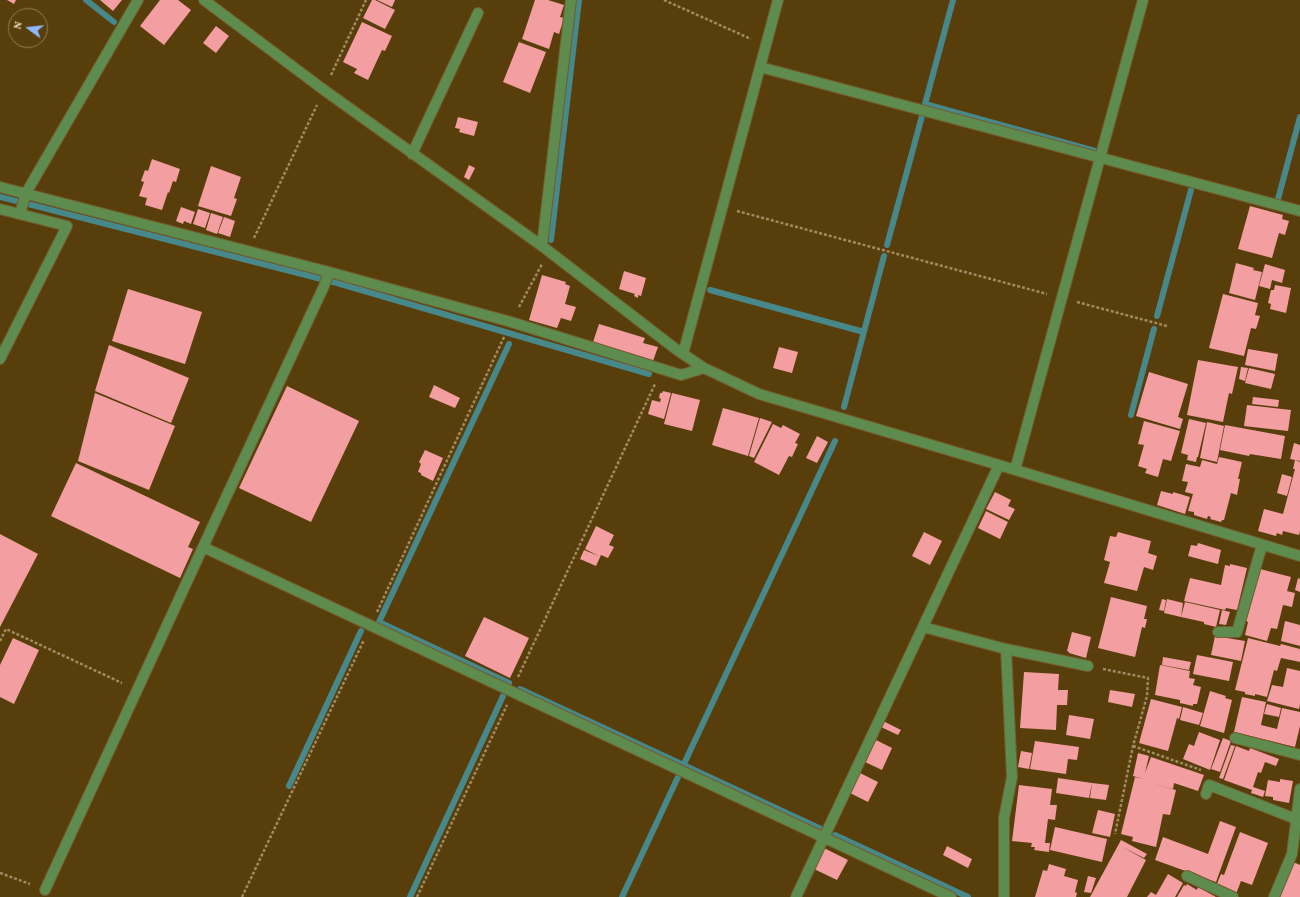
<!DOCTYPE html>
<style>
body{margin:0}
#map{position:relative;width:1300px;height:897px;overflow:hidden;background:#583e0b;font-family:"Crimson Pro",serif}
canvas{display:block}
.north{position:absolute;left:8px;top:8px;width:40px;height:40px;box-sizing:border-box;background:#583e0b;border:1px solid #90794e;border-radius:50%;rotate:285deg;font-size:11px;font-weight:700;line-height:16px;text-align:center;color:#e4d1b2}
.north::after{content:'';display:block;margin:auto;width:14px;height:18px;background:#8db9fc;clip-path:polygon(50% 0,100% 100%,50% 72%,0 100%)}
</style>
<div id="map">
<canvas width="1300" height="897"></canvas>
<div class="north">N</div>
</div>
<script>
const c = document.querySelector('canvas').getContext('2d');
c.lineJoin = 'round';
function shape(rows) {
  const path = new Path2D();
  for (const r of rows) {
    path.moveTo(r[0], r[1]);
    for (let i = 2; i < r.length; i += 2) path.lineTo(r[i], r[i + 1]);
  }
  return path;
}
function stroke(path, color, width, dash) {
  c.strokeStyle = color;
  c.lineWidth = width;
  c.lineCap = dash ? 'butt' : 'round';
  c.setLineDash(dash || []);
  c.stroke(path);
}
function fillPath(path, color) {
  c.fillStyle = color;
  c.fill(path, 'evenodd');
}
stroke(shape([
 [86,0,114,22],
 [953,0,925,104,1095,151],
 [0,197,337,283,649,374],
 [1278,199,1300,117],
 [551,240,579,0],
 [887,245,922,116],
 [710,290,864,332],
 [1157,316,1191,190],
 [509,344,379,622,509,683],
 [844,407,884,256],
 [1131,415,1154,329],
 [520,689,821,829],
 [683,766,835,441],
 [289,786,361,631],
 [835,835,968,897],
 [410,897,503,696],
 [622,897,678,777]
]), '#47898b', 6);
fillPath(shape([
 [7,0,16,0,14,4],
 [100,0,122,0,113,11],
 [160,0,178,0,191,10,164,45,140,26],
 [372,0,375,0,395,10,385,29,363,18],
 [377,0,395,0,392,7],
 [535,0,548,0,564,5,560,17,564,18,559,34,554,32,549,49,522,39],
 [362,22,392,36,385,51,382,50,368,80,354,73,357,69,343,62],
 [216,26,229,36,216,53,203,43],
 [519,42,546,52,530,93,503,82],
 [458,117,478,122,474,136,459,132,460,129,455,128],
 [152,159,180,169,176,182,173,181,169,193,168,192,162,210,145,205,147,198,139,196,144,182,141,181,145,170,148,171],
 [469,165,475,168,469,180,464,177],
 [211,166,241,177,234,198,237,199,231,216,198,206],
 [1250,206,1283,215,1282,219,1289,221,1285,235,1279,233,1272,258,1238,249],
 [181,207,195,212,191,224,184,221,183,224,176,221],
 [198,209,210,213,205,228,193,224],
 [211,213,223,217,217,234,206,230],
 [224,217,235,221,230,237,218,233],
 [1236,263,1254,268,1253,270,1262,272,1255,300,1229,293],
 [1265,264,1285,270,1282,283,1272,280,1270,289,1259,286],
 [624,271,646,278,641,296,638,295,638,298,634,296,635,294,619,289],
 [542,275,566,282,565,284,570,286,565,304,576,307,571,321,561,318,557,328,529,320],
 [1275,285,1291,288,1286,313,1270,309,1271,304,1268,303,1271,290,1274,290],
 [128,289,202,312,185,364,112,341],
 [1223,294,1258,303,1255,315,1260,316,1256,329,1251,328,1244,356,1209,348],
 [599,324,645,338,643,343,658,347,653,361,593,342],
 [109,345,189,378,171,423,95,391],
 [779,347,798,352,792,373,773,368],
 [1248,349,1278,354,1275,371,1245,365],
 [1198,360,1238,367,1232,394,1229,393,1223,422,1187,415],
 [1241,367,1248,368,1245,381,1239,379],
 [1249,368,1275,374,1271,389,1245,383],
 [1149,372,1188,384,1178,417,1183,419,1180,429,1136,416],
 [434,385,460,398,455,408,429,397],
 [287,386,359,421,311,522,239,488],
 [663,391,671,393,664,419,648,414,652,400,660,402,661,399,659,398,660,393,662,393],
 [95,393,175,426,149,490,78,461],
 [672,393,700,400,692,431,664,424],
 [1253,397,1279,400,1278,407,1252,404],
 [1247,405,1291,410,1288,431,1244,426],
 [723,408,759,418,748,456,712,445],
 [760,418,772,422,754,458,749,456],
 [1189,419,1206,423,1198,457,1197,457,1196,462,1187,460,1188,455,1181,453],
 [1144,421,1180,431,1171,461,1163,459,1158,477,1145,473,1147,469,1138,466,1144,445,1138,444],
 [1207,422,1224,426,1217,462,1200,458],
 [773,424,781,428,783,425,800,434,795,443,798,444,792,457,789,456,779,475,754,462],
 [1225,425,1285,436,1281,459,1250,454,1249,456,1220,450],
 [817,436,828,442,817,463,806,458],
 [1294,443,1300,445,1300,461,1290,459],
 [425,450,443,458,433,481,421,475,421,473,418,472,421,464,419,462],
 [1219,457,1242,462,1238,479,1240,479,1237,495,1231,493,1224,520,1222,520,1221,522,1210,519,1211,517,1208,516,1207,519,1194,515,1194,512,1188,511,1193,494,1185,492,1188,482,1182,481,1186,464,1200,467,1202,460,1217,464],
 [1295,460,1300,462,1300,531,1299,535,1283,531,1282,535,1277,533,1276,536,1258,531,1264,509,1283,514,1295,469,1293,469],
 [76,463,200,522,188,547,193,549,180,578,51,516],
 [1282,474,1292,477,1287,496,1277,493],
 [1161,491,1173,494,1173,492,1190,497,1185,514,1157,505],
 [995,492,1011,500,1008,506,1015,509,1009,520,986,509],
 [986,511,1008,522,1000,539,978,528],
 [596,526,614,535,609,545,614,547,608,558,601,555,596,566,580,559,584,550,599,556,585,549],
 [924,532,942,541,930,565,912,556],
 [1118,532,1151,541,1148,553,1157,556,1153,570,1144,567,1137,591,1104,583,1110,562,1104,560,1110,536,1116,537],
 [0,534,38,554,0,627],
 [1198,543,1221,550,1218,564,1188,556,1191,545,1197,546],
 [1230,564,1247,568,1237,610,1226,608,1225,610,1184,601,1190,578,1221,585,1225,565,1230,566],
 [1260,569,1291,577,1287,591,1295,593,1292,607,1283,605,1277,629,1271,628,1267,641,1245,635,1248,622,1246,621],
 [1298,578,1300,579,1300,592,1295,590],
 [1111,597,1147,606,1144,619,1147,619,1145,628,1142,627,1135,657,1098,648],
 [1162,599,1166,600,1164,611,1159,610],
 [1167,599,1183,603,1181,617,1164,613],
 [1185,602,1220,610,1216,627,1204,624,1204,622,1181,617],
 [1222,610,1230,612,1226,625,1219,624],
 [484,617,529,638,510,678,465,656],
 [1285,621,1300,625,1300,646,1281,641],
 [1072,632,1091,637,1086,658,1069,653,1069,652,1067,651],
 [1215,636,1245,641,1241,661,1211,655],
 [13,638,39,650,14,704,0,697,0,665],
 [1248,638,1280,646,1281,644,1300,649,1300,662,1281,658,1277,671,1274,670,1267,697,1255,694,1255,696,1245,694,1245,692,1235,690],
 [1197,655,1233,662,1229,681,1193,674],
 [1163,657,1191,662,1189,670,1162,665],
 [1160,665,1190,671,1189,678,1195,679,1193,685,1201,687,1197,704,1193,704,1193,706,1180,703,1180,700,1155,695],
 [1287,668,1300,671,1300,704,1299,709,1267,701,1272,685,1283,687],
 [1024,672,1059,674,1058,690,1068,690,1067,705,1057,705,1056,730,1020,728],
 [1110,690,1135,694,1132,707,1108,702],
 [1210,691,1226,696,1225,698,1232,700,1224,733,1200,726],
 [1242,697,1266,702,1261,725,1277,729,1282,708,1300,712,1300,726,1295,747,1234,732],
 [1151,699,1182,707,1179,719,1177,718,1168,751,1139,743],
 [1267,704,1281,708,1279,717,1264,714],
 [1183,707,1203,713,1199,725,1180,720],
 [1069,715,1094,719,1090,739,1066,735],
 [883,721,901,730,898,735,881,727],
 [1199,732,1220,740,1210,770,1183,759,1189,744,1194,746],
 [1223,738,1231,741,1220,772,1211,769],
 [876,740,892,748,882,770,865,762],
 [1035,741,1079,747,1077,760,1068,759,1066,774,1030,769],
 [1231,745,1235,746,1223,779,1219,778],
 [1236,746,1249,751,1250,748,1279,759,1276,766,1265,762,1261,773,1258,772,1253,787,1265,791,1263,797,1251,793,1252,790,1224,780],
 [1021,751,1032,753,1029,769,1018,767],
 [1138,753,1149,756,1144,777,1145,773,1157,777,1145,773,1151,757,1204,775,1198,791,1174,783,1173,789,1153,784,1176,790,1170,815,1163,814,1156,847,1132,841,1133,837,1121,834,1135,777,1144,779,1133,776],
 [860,773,878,782,868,802,850,793],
 [1058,778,1092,783,1089,798,1056,793],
 [1280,779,1293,781,1289,803,1273,800,1273,797,1265,796,1268,780,1280,782],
 [1092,783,1109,785,1106,800,1090,798],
 [1019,785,1052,789,1050,805,1057,805,1055,820,1048,819,1045,843,1050,843,1049,852,1034,850,1035,847,1031,847,1032,843,1012,841],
 [1098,810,1115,814,1110,837,1092,833],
 [1220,821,1236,827,1216,882,1155,860,1163,837,1208,854],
 [1055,827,1107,839,1102,862,1050,850],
 [1240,832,1268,843,1252,885,1241,881,1236,894,1216,886,1221,874,1224,875],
 [1121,840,1147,854,1144,858,1122,847,1146,860,1127,897,1090,897],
 [947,846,972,859,968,868,943,855],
 [824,848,848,860,837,880,814,869],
 [1293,862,1300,865,1300,897,1279,897],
 [1049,864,1066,869,1064,876,1078,880,1075,892,1077,893,1076,897,1035,897,1043,870,1047,871],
 [1168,874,1183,883,1175,897,1147,897,1151,892,1156,895],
 [1088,876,1096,878,1091,893,1084,892],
 [1187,884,1197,890,1198,887,1216,897,1177,897,1184,885,1186,886]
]), '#f39ea0');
const minor = shape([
 [204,0,324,90,542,246,677,350,704,368,759,394,999,465,1300,556],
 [760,67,1300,211],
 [412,154,478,13],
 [0,187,329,272,511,322,681,375,704,368],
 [0,209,67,226,0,359],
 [20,214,26,193,138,0],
 [542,246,571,0],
 [329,272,324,286,203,547,951,897],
 [683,354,778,0],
 [1015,470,1143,0],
 [923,627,1006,649,1088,666],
 [1218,632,1237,632,1262,545],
 [1235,738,1300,755],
 [1206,794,1209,785,1296,819],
 [1187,876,1233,897],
 [45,890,203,547],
 [796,897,999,465],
 [1004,897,1004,818,1012,777,1006,649],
 [1274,897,1292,854,1300,789]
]);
stroke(minor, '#745b2c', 12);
stroke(shape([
 [664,0,751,39],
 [331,75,366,0],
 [737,211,1047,294],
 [254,238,317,105],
 [1077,302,1167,326],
 [519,307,542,264],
 [377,612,504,337],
 [0,641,6,629,122,683],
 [1103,669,1148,678,1147,696,1133,746,1115,834],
 [518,677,655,384],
 [1133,746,1201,770],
 [0,873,30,884],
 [242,897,364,640],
 [417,897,507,705]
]), '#a18a62', 2.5, [3, 2]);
stroke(minor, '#5d8c4e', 10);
</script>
